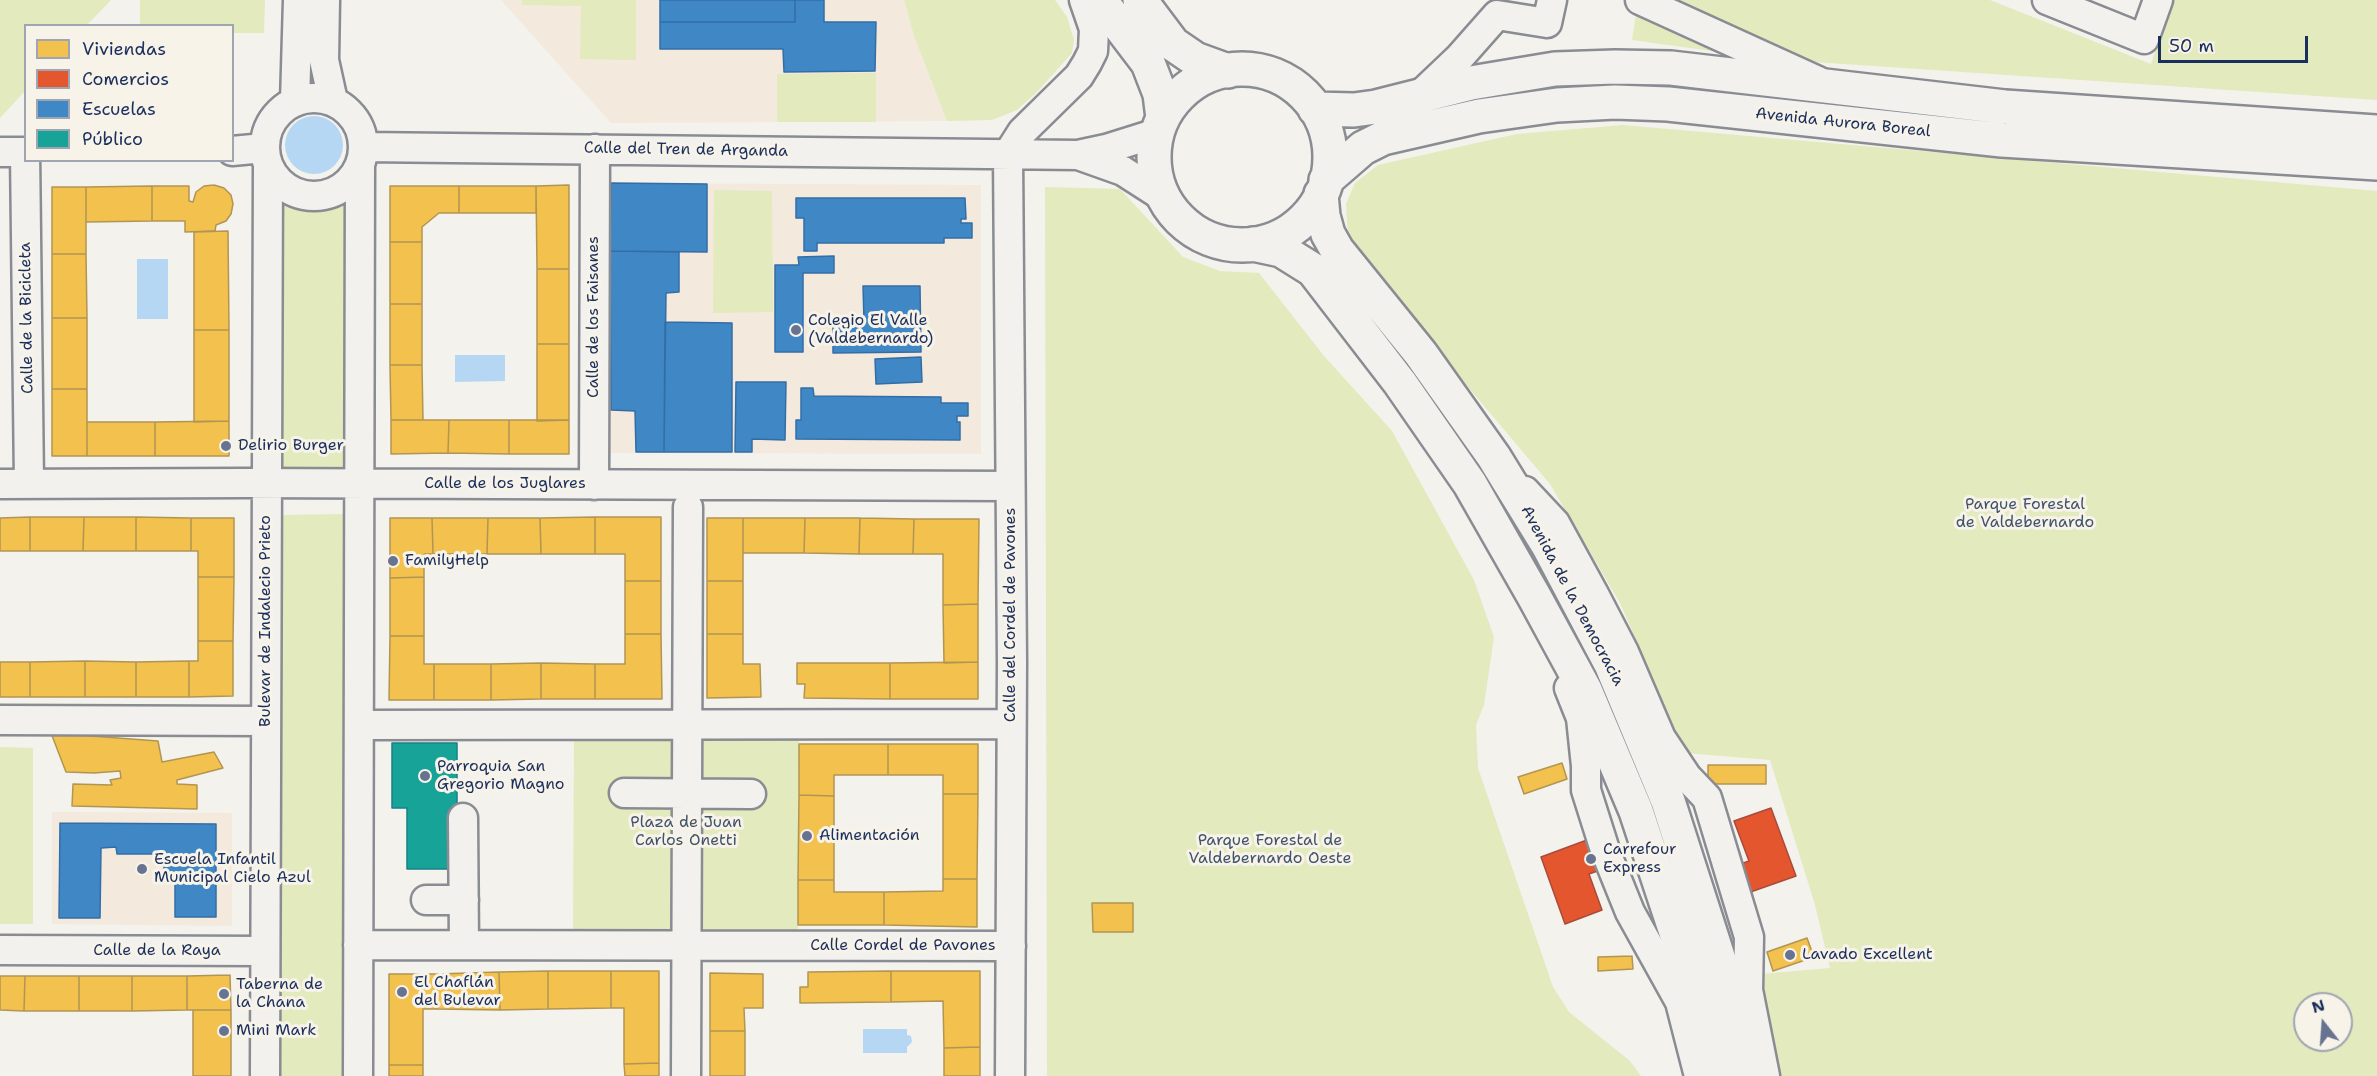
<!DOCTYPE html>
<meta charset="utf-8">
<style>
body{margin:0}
#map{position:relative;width:2377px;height:1076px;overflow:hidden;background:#f4f2ec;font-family:"Shantell Sans",sans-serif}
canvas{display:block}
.legend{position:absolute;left:24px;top:24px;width:210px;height:138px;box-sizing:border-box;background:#f7f3e8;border:2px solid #9fa5b1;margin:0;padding:8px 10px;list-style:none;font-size:18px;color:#1b2f5e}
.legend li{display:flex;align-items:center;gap:12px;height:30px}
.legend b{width:30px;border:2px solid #9fa5b1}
.north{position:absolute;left:2293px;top:992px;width:60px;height:60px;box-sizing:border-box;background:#f7f3e8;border:2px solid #9fa5b1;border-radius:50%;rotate:343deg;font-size:16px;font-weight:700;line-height:24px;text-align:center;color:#1b2f5e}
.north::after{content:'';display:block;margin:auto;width:21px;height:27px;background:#677390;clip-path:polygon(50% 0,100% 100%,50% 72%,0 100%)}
.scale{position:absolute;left:2158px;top:36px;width:150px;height:27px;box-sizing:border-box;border:3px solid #1b2f5e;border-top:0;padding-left:8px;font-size:18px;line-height:21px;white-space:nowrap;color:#1b2f5e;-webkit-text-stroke:4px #f7f3e8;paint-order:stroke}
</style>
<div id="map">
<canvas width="2377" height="1076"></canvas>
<ul class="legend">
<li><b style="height:16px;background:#f2c14e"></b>Viviendas</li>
<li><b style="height:16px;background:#e4572e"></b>Comercios</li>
<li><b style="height:16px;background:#3f88c5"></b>Escuelas</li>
<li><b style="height:16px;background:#17a398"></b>Público</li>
</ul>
<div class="north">N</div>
<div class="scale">50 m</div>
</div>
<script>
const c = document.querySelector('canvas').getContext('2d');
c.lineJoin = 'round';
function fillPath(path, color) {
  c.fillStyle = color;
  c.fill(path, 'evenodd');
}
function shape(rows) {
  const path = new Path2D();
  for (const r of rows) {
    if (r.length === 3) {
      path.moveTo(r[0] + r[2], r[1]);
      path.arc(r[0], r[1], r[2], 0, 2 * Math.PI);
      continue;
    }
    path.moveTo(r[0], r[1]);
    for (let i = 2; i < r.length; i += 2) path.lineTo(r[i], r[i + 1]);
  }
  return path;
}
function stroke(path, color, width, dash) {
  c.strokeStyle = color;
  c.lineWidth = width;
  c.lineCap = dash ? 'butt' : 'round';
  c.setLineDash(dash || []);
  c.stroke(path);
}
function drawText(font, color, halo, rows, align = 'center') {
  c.font = font + ' "Shantell Sans",sans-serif';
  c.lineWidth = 6;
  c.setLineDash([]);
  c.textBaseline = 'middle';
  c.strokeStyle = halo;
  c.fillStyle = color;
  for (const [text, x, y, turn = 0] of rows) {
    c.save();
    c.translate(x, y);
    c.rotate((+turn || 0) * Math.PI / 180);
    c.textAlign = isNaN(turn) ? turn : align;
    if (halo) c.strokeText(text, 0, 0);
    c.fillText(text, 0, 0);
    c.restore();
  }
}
fillPath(shape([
 [501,0,904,0,914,36,947,121,611,123],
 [611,183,981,185,981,454,610,453],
 [52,812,232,813,232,926,52,924]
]), '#f3e9dd');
fillPath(shape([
 [0,0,111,0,87,25,26,26,25,91,0,118],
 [140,0,265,0,264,33,233,33,232,26,140,25],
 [522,0,636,0,636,60,580,59,581,6,522,5],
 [904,0,1055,0,1067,17,1074,40,1072,53,1037,92,1017,110,992,120,947,121,914,36],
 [1638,0,1990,0,2151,64,2172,0,2377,0,2377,100,1770,59,1632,40],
 [876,73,876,122,777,122,777,74],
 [1623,125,2377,191,2377,1076,1780,1076,1761,974,1830,968,1815,905,1770,760,1685,753,1620,603,1550,484,1447,362,1348,237,1346,204,1355,183,1378,165,1517,134],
 [2305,1004,2341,1004,2341,1040,2305,1040],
 [1045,187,1120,189,1183,257,1220,271,1259,273,1324,356,1392,431,1474,580,1494,637,1484,705,1476,725,1478,768,1553,987,1569,1012,1630,1061,1641,1076,1047,1076],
 [714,190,772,191,773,312,713,313],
 [280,200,296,207,313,210,329,207,344,200,343,475,280,473],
 [343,514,343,1076,278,1076,279,515],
 [574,733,799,734,798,932,573,930],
 [0,747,33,748,33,924,0,924]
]), '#e2eabe');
fillPath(shape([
 [314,145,29],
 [137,259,168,259,168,319,137,319],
 [455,355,505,355,505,381,455,382],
 [863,1029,907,1029,907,1035,911,1036,912,1042,907,1047,907,1053,863,1053]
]), '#b6d7f4');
const homes = shape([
 [214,185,224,188,231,195,233,204,231,214,226,221,216,225,215,231,185,232,185,221,152,221,152,186,189,186,189,201,193,202,196,192,204,186,214,185],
 [569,185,569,269,537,269,536,186,569,185],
 [152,186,152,221,86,222,86,187,152,186],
 [390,186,459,186,459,213,439,213,422,227,422,242,390,242,390,186],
 [459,186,536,186,536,213,459,213,459,186],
 [52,187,86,187,86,254,52,254,52,187],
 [228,231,229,330,194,330,194,232,228,231],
 [390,242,422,242,422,304,390,304,390,242],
 [52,254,86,254,87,318,52,318,52,254],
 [537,269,569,269,569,344,537,344,537,269],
 [390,304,422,304,422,365,390,365,390,304],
 [52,318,87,318,87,389,52,389,52,318],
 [194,330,229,330,229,421,194,422,194,330],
 [537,344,569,344,569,420,537,421,537,344],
 [390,365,422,365,423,420,391,420,390,365],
 [52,389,87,389,87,456,52,456,52,389],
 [391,420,449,420,448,453,391,454,391,420],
 [449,420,509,420,509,454,448,453,449,420],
 [509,420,569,420,569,454,509,454,509,420],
 [229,421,229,456,155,456,155,422,229,421],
 [87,422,155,422,155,456,87,456,87,422],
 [30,517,30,551,0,551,0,518,30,517],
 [30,517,84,517,83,551,30,551,30,517],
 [84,517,136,517,136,551,83,551,84,517],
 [136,517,191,518,191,551,136,551,136,517],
 [595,517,595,554,541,554,540,518,595,517],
 [595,517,661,517,661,581,625,581,625,554,595,554,595,517],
 [191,518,234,518,234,577,198,577,198,551,191,551,191,518],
 [390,518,432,518,433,554,424,554,424,577,390,578,390,518],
 [432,518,488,518,487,554,433,554,432,518],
 [488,518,540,518,541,554,487,554,488,518],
 [707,518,743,518,743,581,707,581,707,518],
 [743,518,805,518,804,553,743,553,743,518],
 [805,518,860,518,859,554,804,553,805,518],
 [860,518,914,519,913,554,859,554,860,518],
 [914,519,979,519,978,604,943,605,943,554,913,554,914,519],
 [198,577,234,577,233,641,198,641,198,577],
 [424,577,424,636,390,636,390,578,424,577],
 [625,581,661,581,661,634,625,634,625,581],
 [707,581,743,581,743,634,707,634,707,581],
 [978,604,978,662,944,663,943,605,978,604],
 [625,634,661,634,662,699,595,699,595,664,625,664,625,634],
 [707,634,743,634,743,664,760,664,761,697,707,698,707,634],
 [390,636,424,636,424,664,434,664,434,700,389,700,390,636],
 [198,641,233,641,233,696,189,697,189,661,198,661,198,641],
 [85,661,85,697,30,697,30,662,85,661],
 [85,661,136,662,136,697,85,697,85,661],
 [189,661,189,697,136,697,136,662,189,661],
 [0,662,30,662,30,697,0,697,0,662],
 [978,662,978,699,890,699,890,663,978,662],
 [541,663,595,664,595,699,541,699,541,663],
 [541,663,541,699,491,700,491,664,541,663],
 [797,663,890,663,890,699,804,698,805,684,797,684,797,663],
 [434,664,491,664,491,700,434,700,434,664],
 [51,733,158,741,162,762,214,752,223,768,177,780,177,784,197,785,197,809,72,806,73,784,112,785,110,780,121,778,120,771,94,773,66,772,51,733],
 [799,744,888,744,888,775,834,775,834,796,799,795,799,744],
 [888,744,978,744,978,794,943,794,943,775,888,775,888,744],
 [1562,763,1567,779,1524,794,1518,777,1562,763],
 [1708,765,1766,765,1766,784,1708,784,1708,765],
 [943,794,978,794,977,879,943,879,943,794],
 [799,795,834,796,834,880,798,880,799,795],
 [943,879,977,879,977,927,884,925,884,892,943,891,943,879],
 [798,880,834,880,834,892,884,892,884,925,798,925,798,880],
 [1092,903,1133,903,1133,932,1093,932,1092,903],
 [1807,938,1814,957,1773,971,1767,952,1807,938],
 [1632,956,1633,969,1598,971,1598,957,1632,956],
 [548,971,548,1009,500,1010,499,972,548,971],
 [548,971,611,971,611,1008,548,1009,548,971],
 [611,971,659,971,659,1063,624,1064,624,1008,611,1008,611,971],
 [891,971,891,1002,800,1003,800,987,808,987,808,972,891,971],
 [891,971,980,971,980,1047,944,1048,943,1001,891,1002,891,971],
 [499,972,500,1010,437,1009,437,974,499,972],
 [710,973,763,974,763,1008,744,1008,745,1031,710,1031,710,973],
 [389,974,437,974,437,1009,423,1009,423,1065,389,1065,389,974],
 [230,975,231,1010,187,1010,187,976,230,975],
 [0,976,25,976,24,1011,0,1010,0,976],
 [25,976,79,976,79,1011,24,1011,25,976],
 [79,976,132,976,132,1011,79,1011,79,976],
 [132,976,187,976,187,1010,132,1011,132,976],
 [193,1010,231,1010,231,1076,193,1076,193,1010],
 [710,1031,745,1031,745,1076,710,1076,710,1031],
 [980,1047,980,1076,944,1076,944,1048,980,1047],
 [659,1063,659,1076,625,1076,624,1064,659,1063],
 [389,1065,423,1065,423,1076,389,1076,389,1065]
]);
fillPath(homes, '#f2c14e');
stroke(homes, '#b29553', 1.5);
const shops = shape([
 [1771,808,1796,876,1742,895,1732,867,1749,861,1734,821,1771,808],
 [1595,837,1606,868,1589,874,1602,910,1565,924,1541,857,1595,837]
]);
fillPath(shops, '#e4572e');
stroke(shops, '#a84b3c', 1.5);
const schools = shape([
 [660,0,795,0,795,22,660,22,660,0],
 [795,0,824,0,824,22,876,22,875,71,784,72,783,49,660,49,660,22,795,22,795,0],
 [611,183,707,184,707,252,610,251,611,183],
 [796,198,965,198,966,219,961,219,961,223,972,223,972,238,944,238,944,243,817,243,817,251,804,251,804,218,796,218,796,198],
 [610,251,679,252,679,292,666,293,664,452,636,452,635,411,611,410,610,251],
 [834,256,834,273,803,273,803,352,775,352,775,265,799,265,798,257,834,256],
 [863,286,920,286,921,352,833,353,833,322,864,321,863,286],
 [665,322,732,323,732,452,664,452,665,322],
 [921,357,922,382,876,384,875,359,921,357],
 [736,382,786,382,785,440,752,439,752,452,735,452,736,382],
 [801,388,813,388,814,396,941,397,941,403,968,403,968,416,957,416,957,422,960,422,960,440,796,439,796,420,801,420,801,388],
 [60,823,216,824,216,917,175,917,175,882,164,882,164,854,117,854,116,847,101,848,100,918,59,918,60,823]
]);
fillPath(schools, '#3f88c5');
stroke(schools, '#346da6', 1.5);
const public = shape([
 [392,743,457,743,457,809,453,869,407,869,407,808,392,808,392,743]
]);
fillPath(public, '#17a398');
stroke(public, '#188087', 1.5);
const minor = shape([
 [325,0,324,60,333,101],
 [1640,0,1818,81],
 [2047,0,2144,39,2158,0],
 [1419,96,1459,58,1497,15,1547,23,1552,0],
 [314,147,49],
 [295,102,298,0],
 [363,147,1078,155,1106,149,1157,133],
 [232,151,264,148],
 [0,152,26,152],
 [25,152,29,483],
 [1008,154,1012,663,1010,1076],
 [1008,154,1022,132,1079,76,1087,63,1093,51,1094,29,1084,0],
 [1078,155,1123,171,1162,196],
 [0,484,245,483,1009,486],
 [594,485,595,149],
 [1525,491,1555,523,1595,596,1624,652,1661,738,1687,777,1707,798,1749,937,1748,990,1765,1076],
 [1569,688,1581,718,1586,766,1586,790,1605,850,1630,912,1680,1002,1699,1076],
 [0,720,266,721],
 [359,725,1011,724],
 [624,793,751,794],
 [463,818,464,945],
 [426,900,464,900],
 [358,945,1011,946],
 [0,950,265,951],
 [265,1076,268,166],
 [358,1076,360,166],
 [686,1076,688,507]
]);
const major = shape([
 [1100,0,1148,63,1160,94,1163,118],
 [1140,0,1173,44,1195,59,1228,71],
 [1242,157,88],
 [1315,109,1354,110,1376,107,1471,83,1555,69,1615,67,1671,68,2005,107,2377,132],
 [1326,180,1363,148,1383,138,1479,116,1557,105,1615,102,1668,104,2002,140,2377,163],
 [1321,194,1323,216,1328,234,1337,250,1421,354,1494,457,1548,545,1611,664,1668,801,1729,991,1748,1076],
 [1253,244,1281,250,1313,270,1400,383,1470,484,1535,598,1585,690,1636,811,1699,1002,1716,1076]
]);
stroke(minor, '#898c92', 33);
stroke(major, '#898c92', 38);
stroke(minor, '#f2f1ed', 28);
stroke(major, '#f2f1ed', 33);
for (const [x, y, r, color] of [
 [796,330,6,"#677390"],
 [226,446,6,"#677390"],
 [393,561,6,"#677390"],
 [425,776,6,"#677390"],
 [807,836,6,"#677390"],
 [1591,859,6,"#677390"],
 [142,869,6,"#677390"],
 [1790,955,6,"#677390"],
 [402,992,6,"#677390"],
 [224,994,6,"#677390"],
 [224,1031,6,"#677390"]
]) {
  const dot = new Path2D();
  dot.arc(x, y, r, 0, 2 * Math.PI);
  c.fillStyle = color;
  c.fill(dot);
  stroke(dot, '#f7f3e8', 2);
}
drawText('16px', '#1b2f5e', '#f7f3e8', [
 ["Avenida Aurora Boreal",1843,123,6],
 ["Calle del Tren de Arganda",686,150,1],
 ["Calle de los Faisanes",594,317,-90],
 ["Calle de la Bicicleta",27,318,-91],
 ["Calle de los Juglares",505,484],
 ["Avenida de la Democracia",1572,596,62],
 ["Calle del Cordel de Pavones",1011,615,-90],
 ["Bulevar de Indalecio Prieto",266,621,-90],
 ["Calle Cordel de Pavones",903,946],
 ["Calle de la Raya",157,951]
]);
drawText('16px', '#1b2f5e', '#f7f3e8', [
 ["Colegio El Valle",808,321],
 ["(Valdebernardo)",808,339],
 ["Delirio Burger",238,446],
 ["FamilyHelp",405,561],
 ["Parroquia San",437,767],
 ["Gregorio Magno",437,785],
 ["Alimentación",819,836],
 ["Carrefour",1603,850],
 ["Express",1603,868],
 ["Escuela Infantil",154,860],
 ["Municipal Cielo Azul",154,878],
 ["Lavado Excellent",1802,955],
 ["El Chaflán",414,983],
 ["del Bulevar",414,1001],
 ["Taberna de",236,985],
 ["la Chana",236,1003],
 ["Mini Mark",236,1031]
], 'left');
drawText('16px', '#40536a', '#f7f3e8', [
 ["Parque Forestal",2025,505],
 ["de Valdebernardo",2025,523],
 ["Plaza de Juan",686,823],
 ["Carlos Onetti",686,841],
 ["Parque Forestal de",1270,841],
 ["Valdebernardo Oeste",1270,859]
]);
</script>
